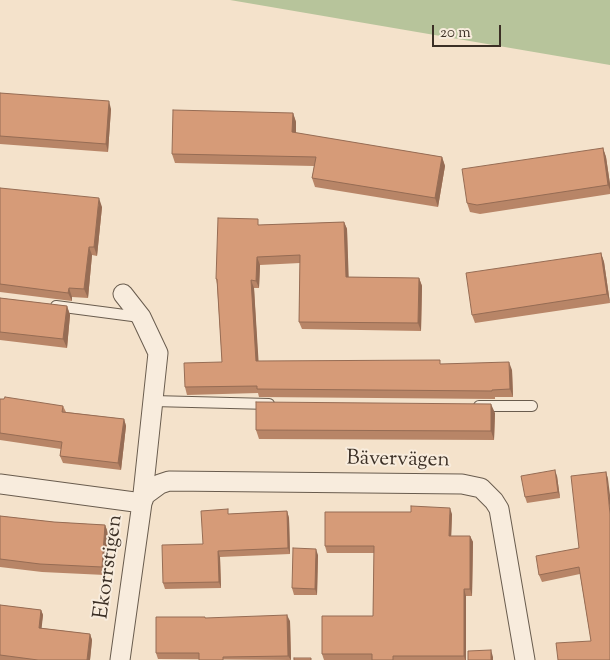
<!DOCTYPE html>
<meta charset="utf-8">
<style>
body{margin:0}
#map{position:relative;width:610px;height:660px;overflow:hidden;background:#f4e2cb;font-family:"Sorts Mill Goudy",serif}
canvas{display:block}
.scale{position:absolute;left:432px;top:25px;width:69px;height:22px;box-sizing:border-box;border:2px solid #3b2f25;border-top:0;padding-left:6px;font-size:15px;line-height:18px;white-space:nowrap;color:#3b2f25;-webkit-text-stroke:4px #f8ecdd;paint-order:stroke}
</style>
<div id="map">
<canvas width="610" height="660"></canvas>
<div class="scale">20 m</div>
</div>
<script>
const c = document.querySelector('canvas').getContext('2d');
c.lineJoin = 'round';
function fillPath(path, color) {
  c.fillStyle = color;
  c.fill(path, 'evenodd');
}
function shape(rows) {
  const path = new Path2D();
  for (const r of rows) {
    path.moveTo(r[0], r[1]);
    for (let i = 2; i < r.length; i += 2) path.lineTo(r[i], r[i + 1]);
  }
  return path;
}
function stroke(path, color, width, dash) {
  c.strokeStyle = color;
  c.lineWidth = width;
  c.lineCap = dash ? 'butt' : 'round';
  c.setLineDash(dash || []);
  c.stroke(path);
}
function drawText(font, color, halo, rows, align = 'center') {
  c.font = font + ' "Sorts Mill Goudy",serif';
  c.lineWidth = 4;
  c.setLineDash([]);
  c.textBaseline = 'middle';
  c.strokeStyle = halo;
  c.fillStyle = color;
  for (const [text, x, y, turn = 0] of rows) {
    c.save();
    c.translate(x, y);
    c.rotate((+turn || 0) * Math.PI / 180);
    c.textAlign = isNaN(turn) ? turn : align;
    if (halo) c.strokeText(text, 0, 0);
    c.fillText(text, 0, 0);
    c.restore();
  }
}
fillPath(shape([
 [230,0,610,0,610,65]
]), '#b7c49b');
const service = shape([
 [56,306,140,317],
 [153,401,269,404],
 [479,406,532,406]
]);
const minor = shape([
 [0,484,142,503],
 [142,503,145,495,160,484,169,481,462,484,481,488,494,501,499,509,525,660],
 [120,660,142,503,158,353,141,317,123,294]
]);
stroke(service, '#695c4e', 12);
stroke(minor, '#695c4e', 21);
stroke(service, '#f8ecdd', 10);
stroke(minor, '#f8ecdd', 19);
fillPath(shape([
 [0,93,111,109,108,152,0,144],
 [293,113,296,122,296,133,442,157,445,166,438,207,315,187,312,178,314,166,175,163,172,154],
 [603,148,606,157,610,184,610,194,480,214,470,212,467,203],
 [0,188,102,207,97,256,92,255,88,298,72,297,72,301,0,292],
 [344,222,347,229,348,277,419,278,422,286,421,331,302,329,299,322,300,263,260,265,259,288,254,288,258,361,442,364,512,370,513,397,495,397,495,399,259,397,258,393,187,395,185,387,222,362,217,284,216,279,260,225],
 [601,253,604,262,610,303,475,323,472,315],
 [0,298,67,306,70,315,67,348,0,340],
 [0,399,63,406,66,412,124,419,126,426,121,470,63,463,60,456,61,449,0,440],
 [495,413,494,440,259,439,256,430],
 [606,472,608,479,591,641,580,574,542,582,539,575,579,548],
 [557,476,560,498,527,503,525,497],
 [287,511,289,518,290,554,220,557,221,588,165,589,163,583,203,544,230,514],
 [452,514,451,536,470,536,473,542,472,596,466,596,466,660,324,660,322,654,373,616,374,553,327,553,325,546],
 [0,516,54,522,105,525,108,533,105,575,42,572,0,567],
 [318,555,317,595,294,595,292,588],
 [0,605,41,610,43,615,41,628,90,634,92,640,90,660,0,660],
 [205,618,290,621,291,660,158,659,156,653]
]), '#b88567');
fillPath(shape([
 [109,101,111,109,108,152,106,144],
 [293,113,296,122,296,141,292,132],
 [603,148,606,157,610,184,610,190,608,185],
 [442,157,445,166,438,207,435,198],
 [99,198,102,207,97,256,94,247],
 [344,222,347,229,349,285,346,277],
 [89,247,92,255,88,298,84,289],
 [601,253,604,262,610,303,607,294],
 [257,257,260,265,259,288,256,281],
 [419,278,422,286,421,331,418,323],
 [251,280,254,288,259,368,256,361],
 [69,288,72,297,72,301,68,293],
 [67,306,70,315,67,348,63,339],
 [509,362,512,370,513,397,510,389],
 [491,404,495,413,494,440,491,431],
 [124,419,126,426,121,470,118,463],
 [555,470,557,476,560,498,558,492],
 [606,472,608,479,610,495,610,514],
 [450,508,452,514,451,542,449,536],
 [287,511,289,518,290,554,288,548],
 [105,525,108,533,105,575,102,567],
 [470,536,473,542,472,596,470,589],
 [316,549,318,555,317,595,315,589],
 [218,551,220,557,221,588,219,582],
 [464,589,466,596,466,660,465,660,464,656],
 [41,610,43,615,41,634,39,628],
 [287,615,290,621,291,660,288,656],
 [90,634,92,640,90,660,87,660],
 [491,650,493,657,493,660,491,660]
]), '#966c54');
const building = shape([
 [0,93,109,101,106,144,0,136,0,93],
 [173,110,293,113,292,132,442,157,435,198,312,178,316,157,172,154,173,110],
 [603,148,608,185,477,205,467,203,462,169,603,148],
 [0,188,99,198,94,247,89,247,84,289,69,288,68,293,0,284,0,188],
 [218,218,258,219,258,225,344,222,346,277,419,278,418,323,299,322,300,255,257,257,256,281,251,280,256,361,440,360,440,364,509,362,510,389,492,390,492,391,257,389,257,386,185,387,184,363,222,362,217,279,216,279,218,218],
 [601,253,607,294,472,315,466,273,601,253],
 [0,298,67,306,63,339,0,332,0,298],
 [5,397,63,406,62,412,124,419,118,463,60,456,62,442,0,433,0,399,4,399,5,397],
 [256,402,491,404,491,431,256,430,256,402],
 [555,470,558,492,525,497,521,476,555,470],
 [606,472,610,514,610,660,558,660,556,643,591,641,579,567,539,575,536,556,579,548,571,476,606,472],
 [411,506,450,508,449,536,470,536,470,589,464,589,464,656,393,656,393,660,372,660,372,654,322,654,322,616,373,616,374,546,325,546,325,512,411,512,411,506],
 [228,509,228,514,287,511,288,548,218,551,219,582,163,583,162,545,203,544,201,511,228,509],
 [0,516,54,522,105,525,102,567,40,564,0,559,0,516],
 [293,548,316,549,315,589,292,588,293,548],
 [0,605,41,610,39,628,90,634,87,660,38,660,0,655,0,605],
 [287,615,288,656,223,657,223,660,199,660,199,653,156,653,156,617,205,617,205,618,287,615],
 [491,650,491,660,468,660,468,651,491,650],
 [294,658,311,658,311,660,294,660,294,658]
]);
fillPath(building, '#d69b78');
stroke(building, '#966c54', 1);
drawText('21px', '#3b2f25', '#f8ecdd', [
 ["Bävervägen",398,461,1],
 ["Ekorrstigen",110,567,-82]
]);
</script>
